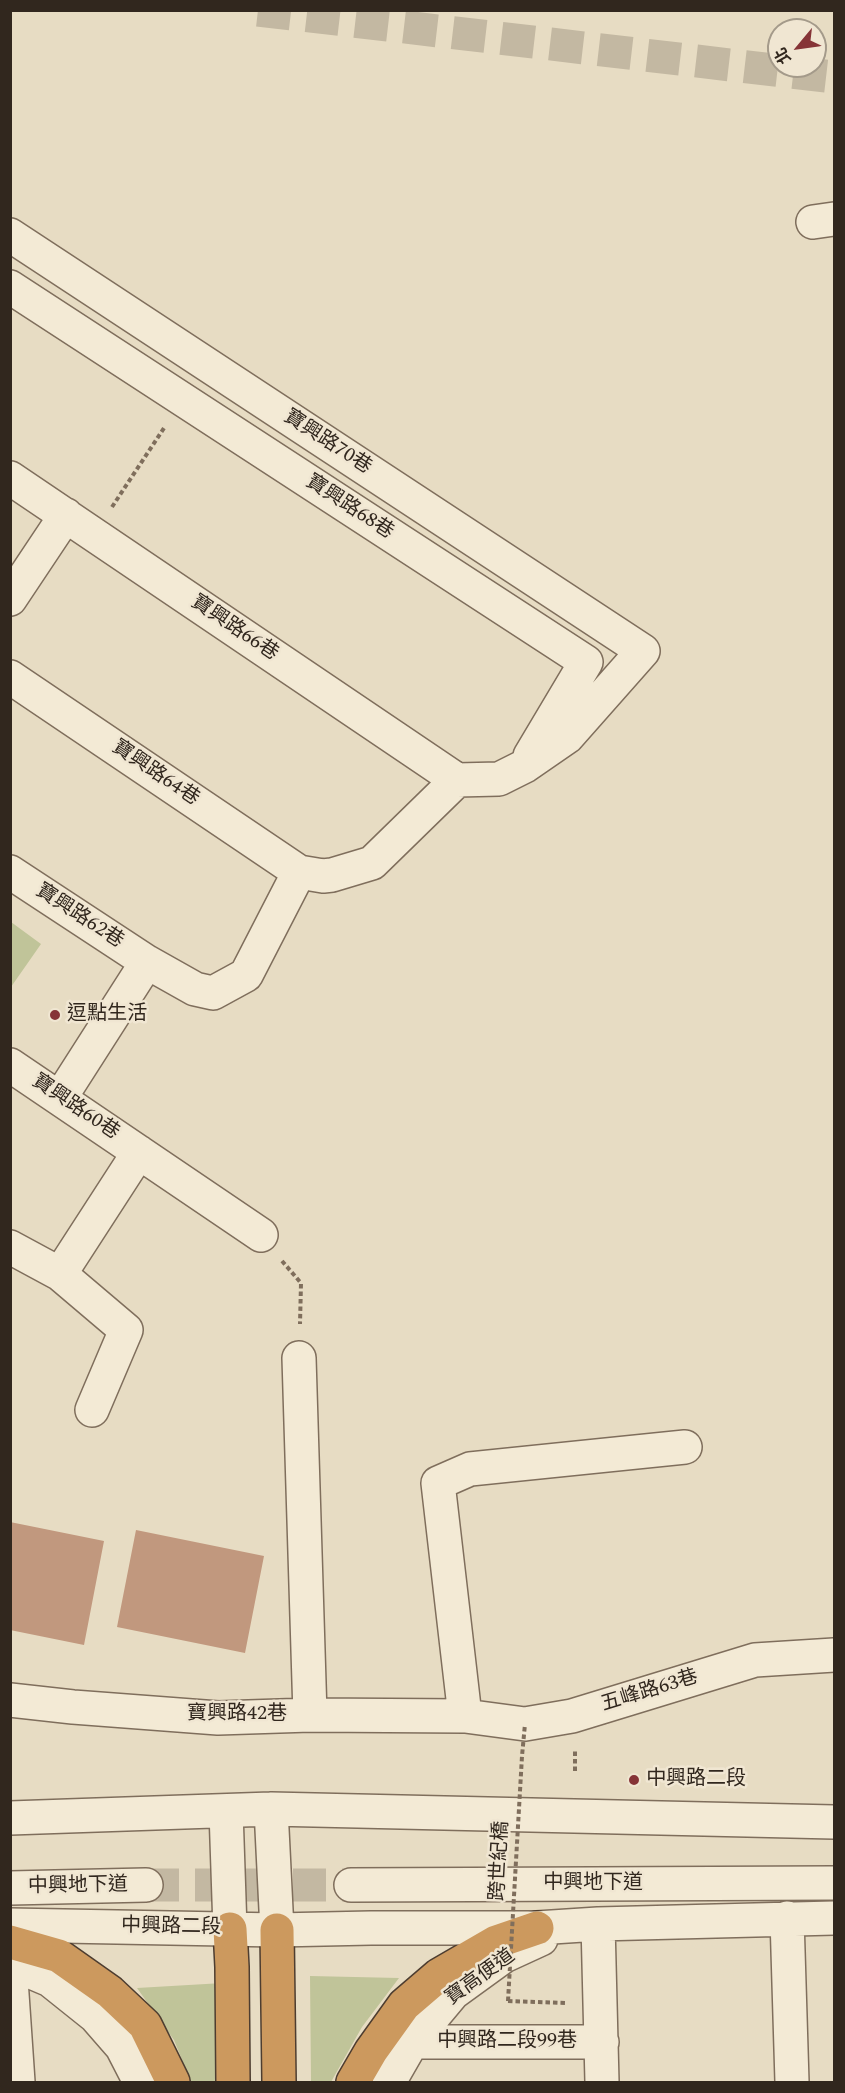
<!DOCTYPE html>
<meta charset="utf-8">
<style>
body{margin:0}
#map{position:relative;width:845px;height:2093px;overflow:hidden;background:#e7dcc3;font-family:Spectral,"Noto Sans TC",serif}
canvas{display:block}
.frame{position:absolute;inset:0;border:12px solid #31271e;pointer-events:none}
.north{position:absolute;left:767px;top:18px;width:60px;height:60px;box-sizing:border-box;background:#f0e6d2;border:2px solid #a49a8a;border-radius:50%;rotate:241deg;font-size:16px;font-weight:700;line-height:24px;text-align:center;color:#31271e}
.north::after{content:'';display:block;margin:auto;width:21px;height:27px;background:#863437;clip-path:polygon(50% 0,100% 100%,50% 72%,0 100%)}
</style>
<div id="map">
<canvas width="845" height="2093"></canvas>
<div class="frame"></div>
<div class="north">北</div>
</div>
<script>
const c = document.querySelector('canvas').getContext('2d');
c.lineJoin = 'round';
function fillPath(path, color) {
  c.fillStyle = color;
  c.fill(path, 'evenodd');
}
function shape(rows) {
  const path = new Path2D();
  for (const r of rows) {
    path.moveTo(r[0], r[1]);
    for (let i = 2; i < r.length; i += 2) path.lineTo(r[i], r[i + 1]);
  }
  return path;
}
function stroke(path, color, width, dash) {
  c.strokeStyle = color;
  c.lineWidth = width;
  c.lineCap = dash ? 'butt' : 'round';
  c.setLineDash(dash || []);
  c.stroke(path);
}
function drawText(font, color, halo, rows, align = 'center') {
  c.font = font + ' Spectral,"Noto Sans TC",serif';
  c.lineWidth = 5;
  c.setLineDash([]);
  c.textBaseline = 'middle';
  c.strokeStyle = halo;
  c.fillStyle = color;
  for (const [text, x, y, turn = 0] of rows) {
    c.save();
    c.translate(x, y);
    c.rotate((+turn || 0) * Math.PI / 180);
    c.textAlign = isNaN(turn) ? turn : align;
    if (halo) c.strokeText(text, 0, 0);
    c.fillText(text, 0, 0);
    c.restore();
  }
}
fillPath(shape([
 [11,922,41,944,11,987],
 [310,1976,399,1978,362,2027,331,2082,311,2082],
 [223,1983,222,2043,216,2082,191,2082,174,2040,137,1988]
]), '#c0c499');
fillPath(shape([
 [10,1522,104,1541,84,1645,10,1630],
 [136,1530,264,1556,245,1653,117,1627]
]), '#c1987e');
stroke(shape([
 [146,1885,351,1885]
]), '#c3b8a2', 33, [33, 16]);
stroke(shape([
 [258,10,834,77]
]), '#c3b8a2', 33, [33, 16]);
const minor = shape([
 [813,222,834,219],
 [10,235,643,651,567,737,525,766,499,779,457,780,372,863,332,875,323,876,299,872,246,975,213,993,195,989,147,962,10,872],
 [10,287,586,662,530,756],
 [10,478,457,780],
 [10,599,66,515],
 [10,677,299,872],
 [10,1065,261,1235],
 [60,1098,147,962],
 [10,1247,60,1274],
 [299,1358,310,1715],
 [92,1410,126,1330,60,1274,139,1152],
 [10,1700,73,1707,218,1718,310,1715,465,1716,525,1724,572,1716,755,1660,834,1655],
 [465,1716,438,1483,470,1469,685,1447],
 [271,1809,277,1930],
 [226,1811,230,1929],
 [10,1818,271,1809,834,1822],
 [351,1885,834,1883],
 [10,1888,146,1885],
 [787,1918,792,2082],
 [598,1924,602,2082],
 [10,1925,277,1930,371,1928,537,1928,598,1924,834,1918],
 [10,1963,50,1980,95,2016,122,2047,140,2082],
 [10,1965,18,2082],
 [412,2042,602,2042],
 [389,2082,412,2042,453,1993,504,1956,541,1939]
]);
const highway = shape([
 [230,1929,232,1967,233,2082],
 [277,1930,279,2082],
 [10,1942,59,1956,110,1992,145,2025,173,2082],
 [353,2082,371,2051,404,2005,439,1975,496,1942,537,1928]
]);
stroke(minor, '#7f6e5c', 36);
stroke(highway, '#4d3d30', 36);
stroke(shape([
 [112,507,164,428],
 [282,1261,301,1283,300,1324],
 [575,1771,575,1749],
 [508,2001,567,2003]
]), '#7f6e5c', 4, [4.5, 3]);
stroke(minor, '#f3ead5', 33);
stroke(highway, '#cc995e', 33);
stroke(shape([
 [508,2001,522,1756,525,1724]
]), '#7f6e5c', 4, [4.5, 3]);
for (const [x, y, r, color] of [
 [55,1015,6,"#863437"],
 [634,1780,6,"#863437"]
]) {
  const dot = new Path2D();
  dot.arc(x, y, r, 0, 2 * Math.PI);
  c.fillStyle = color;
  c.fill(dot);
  stroke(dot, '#f0e6d2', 2);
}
drawText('20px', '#31271e', '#f0e6d2', [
 ["寶興路70巷",327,443,33],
 ["寶興路68巷",349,508,33],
 ["寶興路66巷",234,629,34],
 ["寶興路64巷",155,774,34],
 ["寶興路62巷",79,917,33],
 ["寶興路60巷",75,1108,34],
 ["五峰路63巷",650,1692,-17],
 ["寶興路42巷",237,1715],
 ["跨世紀橋",501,1861,-87],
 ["中興地下道",593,1884],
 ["中興地下道",78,1887,-1],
 ["中興路二段",171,1928,1],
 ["寶高便道",481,1978,-36],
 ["中興路二段99巷",507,2042]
]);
drawText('20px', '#31271e', '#f0e6d2', [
 ["逗點生活",67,1015],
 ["中興路二段",646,1780]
], 'left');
</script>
